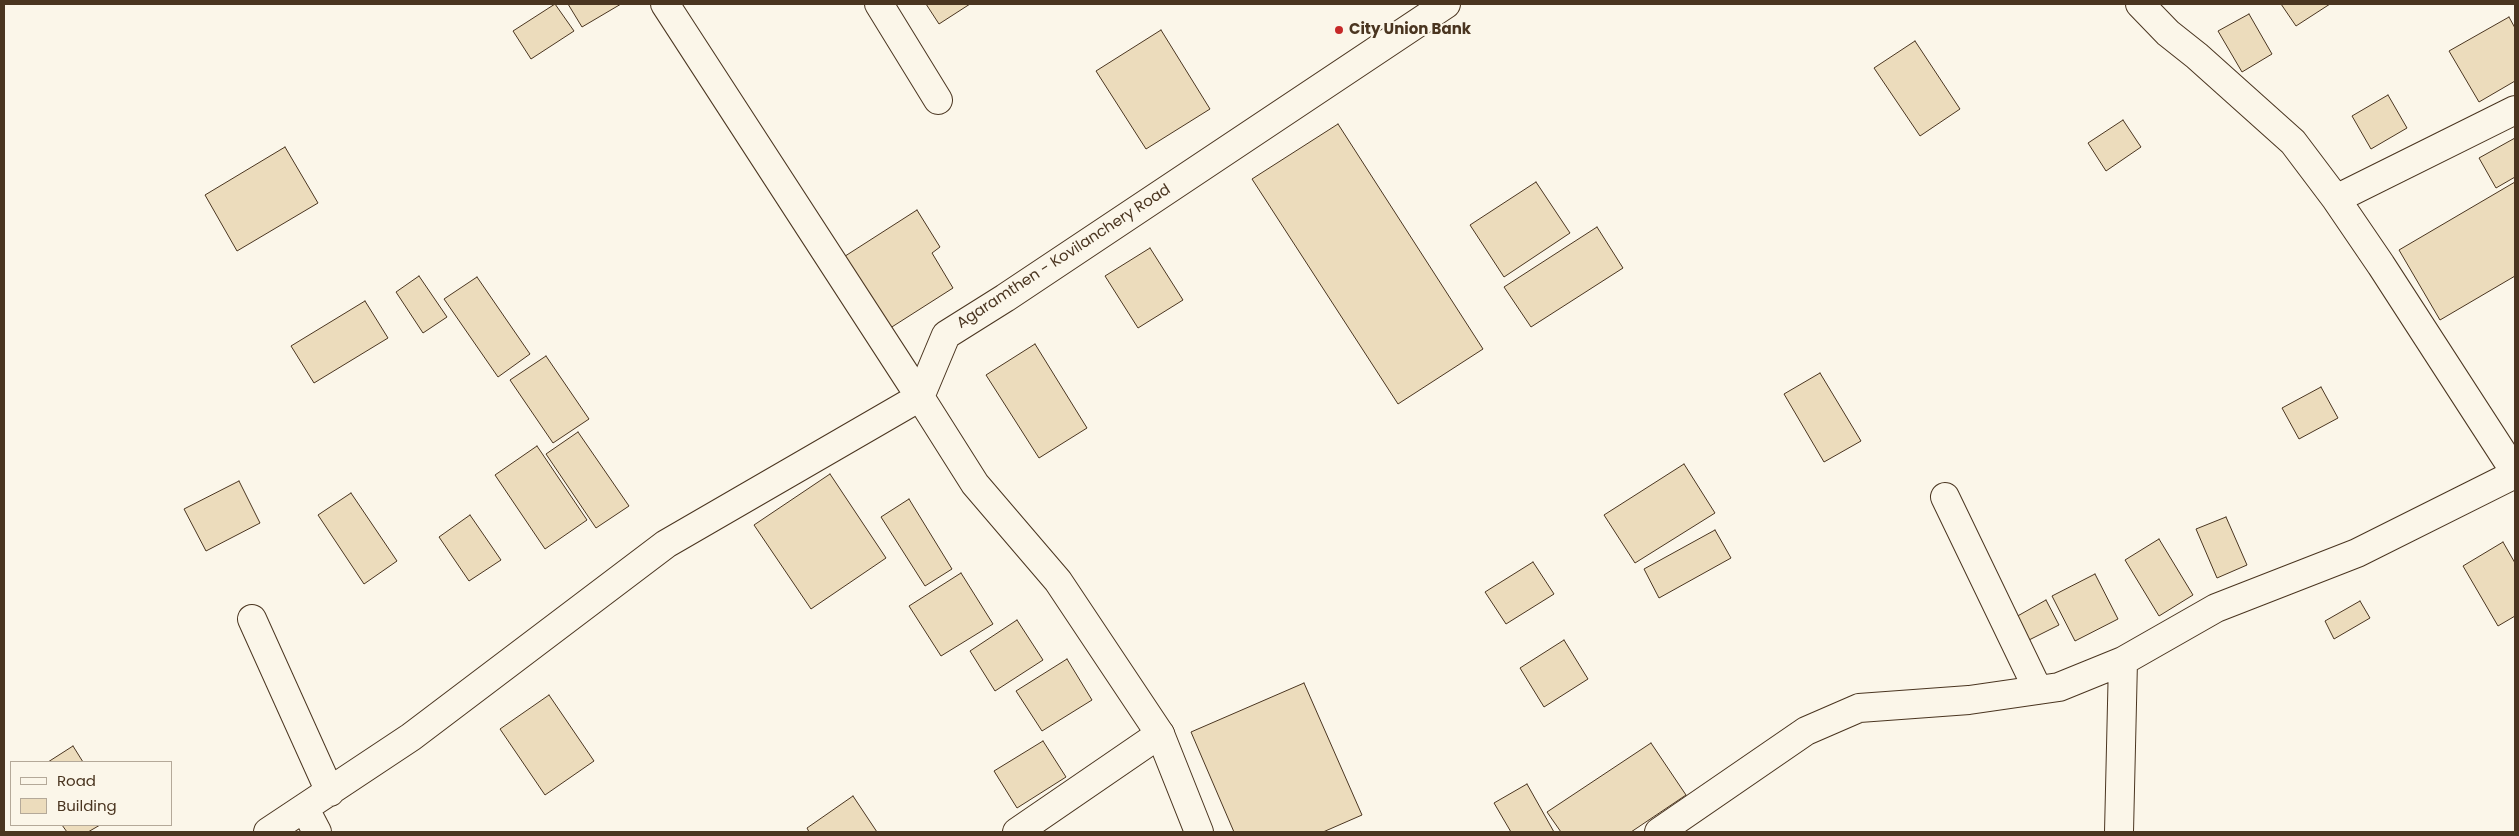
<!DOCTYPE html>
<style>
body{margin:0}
#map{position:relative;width:2519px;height:836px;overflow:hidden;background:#fbf6e9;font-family:Poppins,sans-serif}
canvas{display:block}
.frame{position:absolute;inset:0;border:5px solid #4a3520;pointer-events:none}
.legend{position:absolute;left:10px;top:761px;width:162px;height:65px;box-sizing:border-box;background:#fbf6e9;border:1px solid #b4a999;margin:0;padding:6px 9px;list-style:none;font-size:15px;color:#4a3520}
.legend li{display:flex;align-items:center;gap:10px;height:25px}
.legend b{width:25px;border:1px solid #b4a999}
</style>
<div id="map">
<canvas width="2519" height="836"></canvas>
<div class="frame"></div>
<ul class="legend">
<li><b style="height:6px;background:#fbf6e9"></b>Road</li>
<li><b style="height:14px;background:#ecdcbc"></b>Building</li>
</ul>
</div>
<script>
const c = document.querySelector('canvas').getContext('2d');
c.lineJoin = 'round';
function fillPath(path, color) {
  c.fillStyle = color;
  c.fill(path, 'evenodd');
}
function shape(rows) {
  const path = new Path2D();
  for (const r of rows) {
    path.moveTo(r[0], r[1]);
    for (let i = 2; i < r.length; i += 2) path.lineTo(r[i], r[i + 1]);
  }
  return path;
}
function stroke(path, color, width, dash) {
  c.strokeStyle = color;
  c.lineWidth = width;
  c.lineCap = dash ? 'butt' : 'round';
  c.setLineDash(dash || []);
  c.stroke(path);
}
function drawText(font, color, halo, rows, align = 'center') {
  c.font = font + ' Poppins,sans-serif';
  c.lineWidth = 4;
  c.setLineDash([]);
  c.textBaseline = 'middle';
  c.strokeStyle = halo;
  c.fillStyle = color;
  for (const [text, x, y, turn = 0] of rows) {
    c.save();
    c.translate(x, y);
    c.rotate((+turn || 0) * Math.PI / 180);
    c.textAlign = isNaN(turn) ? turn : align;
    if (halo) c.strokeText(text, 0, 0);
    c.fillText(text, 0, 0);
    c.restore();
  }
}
const building = shape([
 [555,4,574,31,531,59,513,31,555,4],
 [568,4,621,4,582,27,568,4],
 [926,4,970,4,939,24,926,4],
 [2281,4,2330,4,2296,26,2281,4],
 [2249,14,2272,54,2242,72,2218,31,2249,14],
 [2509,17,2515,28,2515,81,2479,102,2449,51,2509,17],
 [1161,30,1210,109,1146,149,1096,71,1161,30],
 [1915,41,1960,109,1920,136,1874,68,1915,41],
 [2388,95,2407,128,2371,149,2352,116,2388,95],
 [2123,120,2141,147,2106,171,2088,143,2123,120],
 [1338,124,1483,349,1398,404,1252,179,1338,124],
 [2515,138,2515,177,2496,188,2479,158,2515,138],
 [285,147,318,203,237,251,205,195,285,147],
 [1536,182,1570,233,1504,277,1470,225,1536,182],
 [2515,182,2515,276,2440,320,2399,250,2515,182],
 [917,210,940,247,932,253,953,288,884,332,839,260,917,210],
 [1597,227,1623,268,1531,327,1504,287,1597,227],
 [1150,248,1183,300,1138,328,1105,276,1150,248],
 [419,276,447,317,423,333,396,292,419,276],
 [477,277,530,354,498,377,444,299,477,277],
 [365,301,388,338,314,383,291,346,365,301],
 [1035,344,1087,428,1039,458,986,375,1035,344],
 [546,356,589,419,553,443,510,380,546,356],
 [1820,373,1861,441,1824,462,1784,394,1820,373],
 [2321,387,2338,418,2299,439,2282,408,2321,387],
 [578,432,629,506,596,528,546,454,578,432],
 [537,446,587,520,545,549,495,475,537,446],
 [1684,464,1715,513,1635,563,1604,515,1684,464],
 [830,474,886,558,811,609,754,525,830,474],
 [239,481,260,523,206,551,184,509,239,481],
 [351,493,397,561,364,584,318,515,351,493],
 [909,499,952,569,925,586,881,517,909,499],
 [470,515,501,560,469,581,439,537,470,515],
 [2226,517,2247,565,2217,578,2196,529,2226,517],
 [1715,530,1731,558,1659,598,1644,569,1715,530],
 [2159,539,2193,595,2159,616,2125,560,2159,539],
 [2503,542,2515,563,2515,616,2498,626,2463,566,2503,542],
 [1533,562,1554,594,1506,624,1485,592,1533,562],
 [961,573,993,624,941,656,909,606,961,573],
 [2095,574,2118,619,2075,641,2052,596,2095,574],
 [2046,600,2059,625,2025,642,2014,618,2046,600],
 [2360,601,2370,618,2334,639,2325,621,2360,601],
 [1017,620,1043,660,995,691,970,651,1017,620],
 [1564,640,1588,679,1544,707,1520,668,1564,640],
 [1067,659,1092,700,1042,731,1016,691,1067,659],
 [1304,683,1362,815,1323,832,1234,832,1191,732,1304,683],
 [549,695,594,761,545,795,500,729,549,695],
 [1043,741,1066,777,1017,808,994,771,1043,741],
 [1651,743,1686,795,1631,832,1561,832,1547,812,1651,743],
 [73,746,83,762,48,762,73,746],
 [1527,784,1554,832,1511,832,1494,803,1527,784],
 [853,796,877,832,809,832,807,828,853,796],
 [62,825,100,825,88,832,67,832,62,825]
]);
fillPath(building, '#ecdcbc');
stroke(building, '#4a3520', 1);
const minor = shape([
 [879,4,938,100],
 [2140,4,2168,33,2197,56,2293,142,2336,199,2381,265,2515,472],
 [2336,199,2515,110],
 [1945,497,2038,690],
 [252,619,330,792],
 [305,809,317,832],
 [268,832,411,737,666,544,920,397,665,4],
 [1017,832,1160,734],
 [1659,832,1806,731,1859,708,1969,700,2059,687,2123,661,2216,608,2357,553,2515,474],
 [2119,832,2123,661]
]);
const major = shape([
 [1199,832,1160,734,1058,581,975,484,920,397,946,335,1005,298,1446,4]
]);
stroke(minor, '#4a3520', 30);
stroke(major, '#4a3520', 30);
stroke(minor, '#fbf6e9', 28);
stroke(major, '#fbf6e9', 28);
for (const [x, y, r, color] of [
 [1339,30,5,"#c62828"]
]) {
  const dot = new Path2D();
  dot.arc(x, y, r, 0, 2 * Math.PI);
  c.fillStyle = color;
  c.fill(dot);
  stroke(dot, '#fbf6e9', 2);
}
drawText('bold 15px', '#4a3520', '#fbf6e9', [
 ["City Union Bank",1349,30]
], 'left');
drawText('15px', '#4a3520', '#fbf6e9', [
 ["Agaramthen - Kovilanchery Road",1064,257,-33]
]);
</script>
